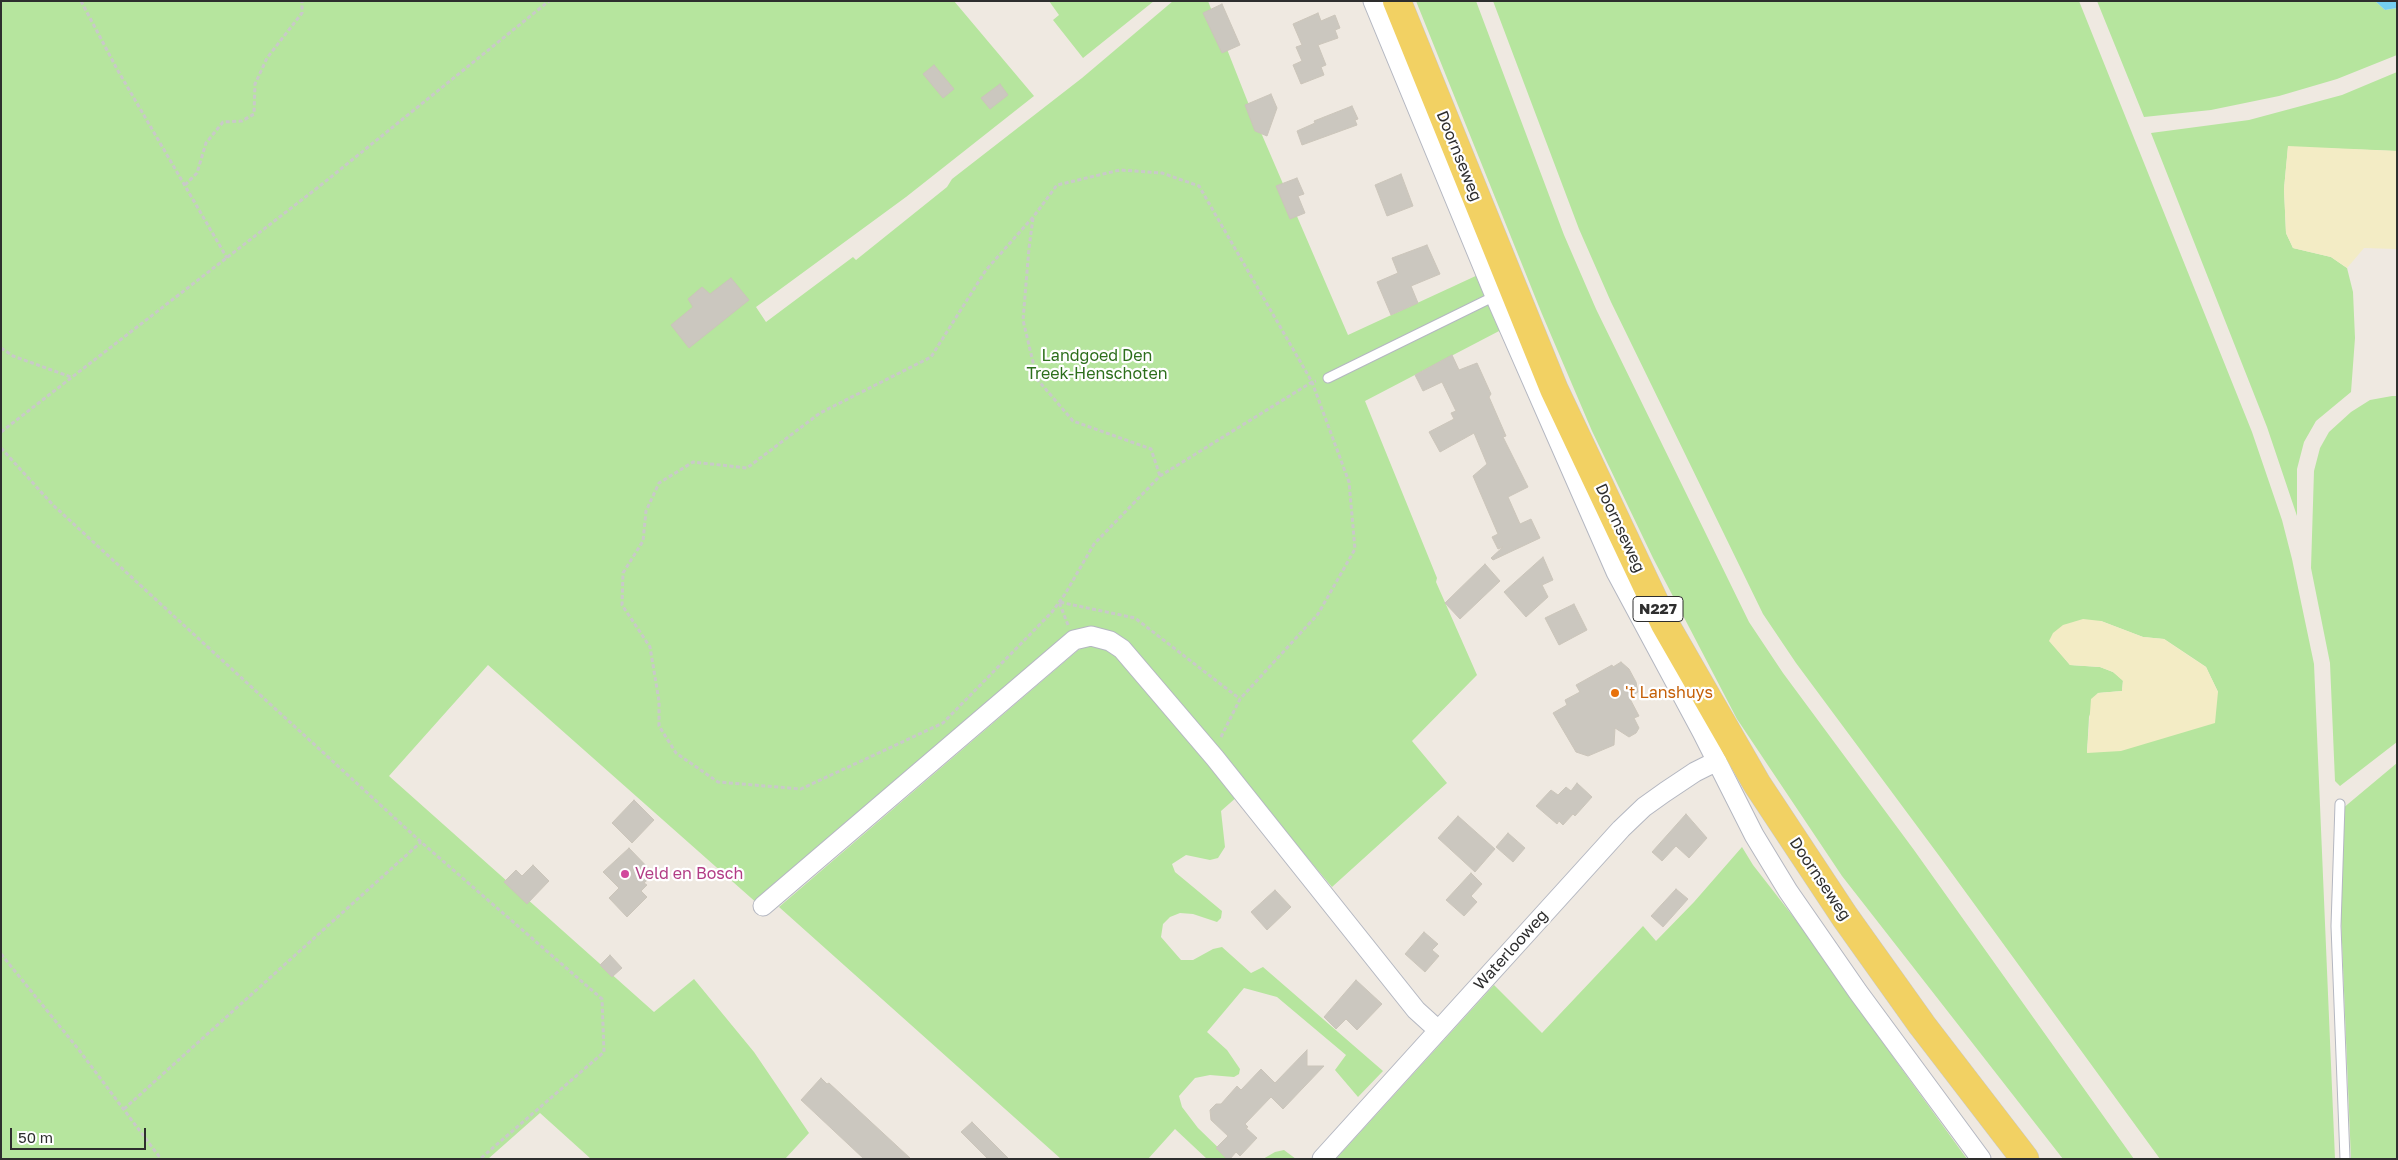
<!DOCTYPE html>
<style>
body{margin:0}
#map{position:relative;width:2398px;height:1160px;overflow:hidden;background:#efe9e1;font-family:"Golos Text",sans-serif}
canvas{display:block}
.frame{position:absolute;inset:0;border:2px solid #2e2e2e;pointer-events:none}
.scale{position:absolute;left:10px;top:1128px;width:136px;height:22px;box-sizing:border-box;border:2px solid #2e2e2e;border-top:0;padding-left:6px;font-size:15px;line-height:18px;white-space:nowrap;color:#2e2e2e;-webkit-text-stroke:4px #fff;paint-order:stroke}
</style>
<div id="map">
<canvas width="2398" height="1160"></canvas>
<div class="frame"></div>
<div class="scale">50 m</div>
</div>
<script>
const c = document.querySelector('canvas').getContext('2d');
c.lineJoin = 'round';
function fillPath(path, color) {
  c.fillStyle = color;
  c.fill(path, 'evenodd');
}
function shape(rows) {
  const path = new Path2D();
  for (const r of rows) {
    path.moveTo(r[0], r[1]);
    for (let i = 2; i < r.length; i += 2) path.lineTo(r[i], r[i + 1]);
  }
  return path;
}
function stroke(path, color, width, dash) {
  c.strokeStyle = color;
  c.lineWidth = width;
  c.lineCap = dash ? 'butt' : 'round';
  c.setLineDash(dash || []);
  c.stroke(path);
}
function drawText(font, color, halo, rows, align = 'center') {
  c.font = font + ' "Golos Text",sans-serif';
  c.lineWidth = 4.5;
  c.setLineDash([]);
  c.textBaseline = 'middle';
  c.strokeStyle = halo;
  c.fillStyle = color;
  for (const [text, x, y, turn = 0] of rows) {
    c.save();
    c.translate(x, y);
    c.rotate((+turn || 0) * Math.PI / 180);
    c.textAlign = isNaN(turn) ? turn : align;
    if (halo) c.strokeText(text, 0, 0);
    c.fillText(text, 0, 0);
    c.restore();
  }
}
fillPath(shape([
 [1,1,954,1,1034,96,906,197,756,307,766,322,853,257,856,260,947,187,952,179,1082,78,1173,1,1208,1,1247,100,1348,335,1480,274,1501,330,1365,401,1437,578,1436,582,1477,675,1412,741,1447,783,1332,887,1119,635,1091,628,759,905,488,665,389,776,654,1012,694,979,754,1052,809,1133,785,1159,591,1159,540,1113,488,1159,1,1159],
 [1049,1,1154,1,1083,58,1053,20,1059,15],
 [1416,1,1476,1,1564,235,1596,309,1749,622,1783,673,1914,850,2134,1159,2063,1159,1842,876,1737,719,1653,558,1592,431,1542,314],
 [1493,1,2079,1,2252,432,2282,520,2292,559,2314,664,2335,1159,2160,1159,1940,857,1796,663,1763,614,1611,302,1579,229],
 [2101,621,2143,637,2164,639,2206,667,2218,692,2087,753,2089,717,2098,693,2122,691,2123,680,2113,672,2100,667,2070,665,2050,641],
 [2097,1,2375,1,2385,10,2397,8,2397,55,2337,79,2279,96,2211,110,2144,117],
 [2397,72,2397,151,2288,147,2284,189,2286,233,2293,248,2331,257,2347,268,2353,292,2355,338,2351,392,2316,421,2304,442,2297,469,2297,516,2267,427,2151,133,2249,120,2342,95],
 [2392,396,2397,396,2397,742,2340,786,2335,781,2330,663,2311,568,2314,471,2320,448,2329,432,2351,412,2370,400],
 [1101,642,1119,656,1238,796,1221,811,1225,847,1218,858,1210,860,1186,855,1172,864,1175,872,1222,911,1221,918,1217,922,1193,914,1180,913,1170,917,1163,924,1161,937,1181,960,1193,960,1213,949,1222,947,1251,973,1263,967,1383,1071,1358,1097,1335,1070,1346,1055,1277,997,1244,988,1207,1032,1227,1050,1240,1069,1239,1074,1234,1077,1210,1075,1195,1078,1179,1096,1182,1107,1198,1128,1230,1159,1207,1159,1175,1129,1148,1159,1061,1159,779,907,1077,651,1088,644],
 [2397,763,2397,1159,2351,1159,2337,822,2342,809],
 [1742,847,1753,865,1824,956,1896,1061,1967,1159,1336,1159,1494,985,1542,1033,1643,926,1656,941,1694,902],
 [1284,1150,1296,1159,1263,1159,1275,1152]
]), '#b6e59e');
fillPath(shape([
 [2288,146,2397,151,2397,249,2364,248,2347,268,2331,257,2293,248,2286,233,2284,189],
 [2083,619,2101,621,2143,637,2164,639,2206,667,2218,692,2215,723,2121,751,2087,753,2091,699,2098,693,2122,691,2123,681,2113,672,2100,667,2070,665,2049,641,2053,633,2063,625]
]), '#f3ecc5');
fillPath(shape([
 [2375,1,2397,1,2397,8,2385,10]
]), '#75cff0');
const building = shape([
 [1222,4,1240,45,1222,53,1203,13,1222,4],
 [1318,13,1321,21,1335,15,1340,28,1335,30,1338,38,1318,45,1326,65,1321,67,1324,75,1301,84,1293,65,1302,61,1296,47,1302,45,1293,24,1318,13],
 [934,65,954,89,943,98,923,74,934,65],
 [1000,84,1008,95,990,109,981,98,1000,84],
 [1271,94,1277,108,1267,136,1255,131,1245,105,1271,94],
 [1352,106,1358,119,1355,120,1357,125,1302,145,1297,131,1315,123,1314,121,1352,106],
 [1401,174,1413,206,1387,216,1375,185,1401,174],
 [1297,178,1304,194,1298,196,1305,213,1290,219,1276,186,1297,178],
 [1427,245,1440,274,1411,286,1418,303,1391,315,1377,282,1398,273,1392,258,1427,245],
 [731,278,749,300,689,348,671,325,693,307,688,299,702,287,710,294,731,278],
 [1452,355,1459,370,1477,363,1491,394,1489,397,1506,436,1503,437,1528,487,1508,497,1520,524,1531,519,1540,538,1493,560,1491,558,1503,547,1498,549,1492,537,1498,534,1473,476,1487,464,1474,433,1440,452,1429,432,1454,419,1451,413,1456,411,1442,382,1423,391,1415,375,1452,355],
 [1543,557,1553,580,1542,585,1548,597,1526,617,1504,592,1543,557],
 [1485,564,1500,581,1460,619,1445,603,1485,564],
 [1574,604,1587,630,1559,645,1545,618,1574,604],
 [1621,662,1629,669,1636,682,1638,692,1629,697,1639,716,1634,718,1639,728,1636,733,1629,737,1615,728,1614,745,1588,756,1576,752,1553,713,1567,705,1565,700,1580,692,1576,685,1612,665,1613,667,1621,662],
 [1577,783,1592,797,1575,816,1573,814,1563,825,1559,821,1557,824,1536,806,1551,790,1558,795,1566,787,1571,791,1577,783],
 [634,800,654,820,632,843,612,823,634,800],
 [1686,814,1707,838,1689,858,1676,846,1662,861,1652,852,1686,814],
 [1458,816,1495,849,1475,872,1438,838,1458,816],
 [1508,833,1525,848,1513,862,1496,847,1508,833],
 [629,848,654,874,644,883,647,885,641,891,647,897,627,917,609,898,619,888,603,872,629,848],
 [533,865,549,881,527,904,504,882,516,870,522,876,533,865],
 [1471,873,1482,884,1471,896,1477,902,1464,916,1446,900,1471,873],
 [1676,889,1688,899,1663,927,1651,916,1676,889],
 [1275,890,1291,907,1267,930,1251,912,1275,890],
 [1424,932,1438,944,1432,950,1439,956,1425,972,1405,954,1424,932],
 [610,955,622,968,612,977,600,965,610,955],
 [1356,980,1382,1004,1357,1030,1346,1019,1336,1029,1324,1017,1356,980],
 [1307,1050,1307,1066,1324,1066,1283,1109,1271,1097,1245,1124,1248,1127,1246,1128,1257,1138,1240,1156,1236,1152,1230,1159,1227,1159,1216,1148,1228,1136,1211,1120,1210,1110,1216,1104,1221,1104,1237,1086,1241,1090,1261,1069,1275,1083,1307,1050],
 [821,1078,827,1084,829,1083,911,1159,864,1159,801,1100,821,1078],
 [972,1122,1009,1159,988,1159,961,1132,972,1122]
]);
fillPath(building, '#cbc7bf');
stroke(building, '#cbc5ba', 1);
const service = shape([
 [1328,378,1495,296],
 [2340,804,2336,926,2345,1159]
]);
const minor = shape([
 [1373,1,1495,296,1616,572,1702,732,1754,835,1788,891,1858,992,1981,1159],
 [763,906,1074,640,1091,636,1110,641,1122,649,1215,758,1416,1010,1438,1030],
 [1322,1159,1621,829,1644,807,1665,792,1695,772,1717,761]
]);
const primary = shape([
 [1397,1,1554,389,1665,624,1757,784,1845,917,1922,1025,2025,1159]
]);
stroke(service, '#b4b7c1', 11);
stroke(minor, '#b4b7c1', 21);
stroke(primary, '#c9c9c9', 29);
stroke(shape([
 [81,1,117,69,227,258],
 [185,185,197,173,206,143,223,122,242,121,254,114,255,84,267,58,302,13,302,1],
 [1033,218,1029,248,1023,320,1037,379,1073,421,1151,449,1160,476],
 [1,348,13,356,71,377],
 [1,432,321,185,549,1],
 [1,448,53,505,176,618,421,842,602,999,604,1052,480,1159],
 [1068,625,1059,602,1135,618,1240,699],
 [1221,737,1240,699,1318,614,1355,549,1349,482,1312,382,1199,186,1162,173,1120,170,1057,185,1034,216,986,270,931,357,820,413,747,468,693,462,659,483,646,511,643,541,623,573,622,605,650,647,659,701,659,726,676,753,718,782,801,789,943,723,1052,612,1065,594,1094,544,1160,476,1312,382,1316,381],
 [1,954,79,1050,161,1159],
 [124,1109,421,842]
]), '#c9c9c9', 3, [4, 2.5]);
stroke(service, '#fff', 9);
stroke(minor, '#fff', 19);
stroke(primary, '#f2d163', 28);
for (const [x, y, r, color] of [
 [1615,693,5,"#e8710a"],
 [625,874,5,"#d1479c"]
]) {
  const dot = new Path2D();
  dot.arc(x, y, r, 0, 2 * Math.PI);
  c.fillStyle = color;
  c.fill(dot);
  stroke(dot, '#fff', 2);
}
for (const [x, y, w] of [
 [1658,609,50]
]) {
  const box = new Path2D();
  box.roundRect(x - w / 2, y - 12.5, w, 25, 4);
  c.fillStyle = '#fff';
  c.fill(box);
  stroke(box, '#2e2e2e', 1);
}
drawText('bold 15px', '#2e2e2e', null, [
 ["N227",1658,609]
]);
drawText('16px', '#2e2e2e', '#fff', [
 ["Doornseweg",1459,156,68],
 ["Doornseweg",1620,528,65],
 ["Doornseweg",1820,879,56],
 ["Waterlooweg",1511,950,-48]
]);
drawText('16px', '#2c6e1b', '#fff', [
 ["Landgoed Den",1097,356],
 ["Treek-Henschoten",1097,374]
]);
drawText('16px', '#c56008', '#fff', [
 ["'t Lanshuys",1625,693]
], 'left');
drawText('16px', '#b23c85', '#fff', [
 ["Veld en Bosch",635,874]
], 'left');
</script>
